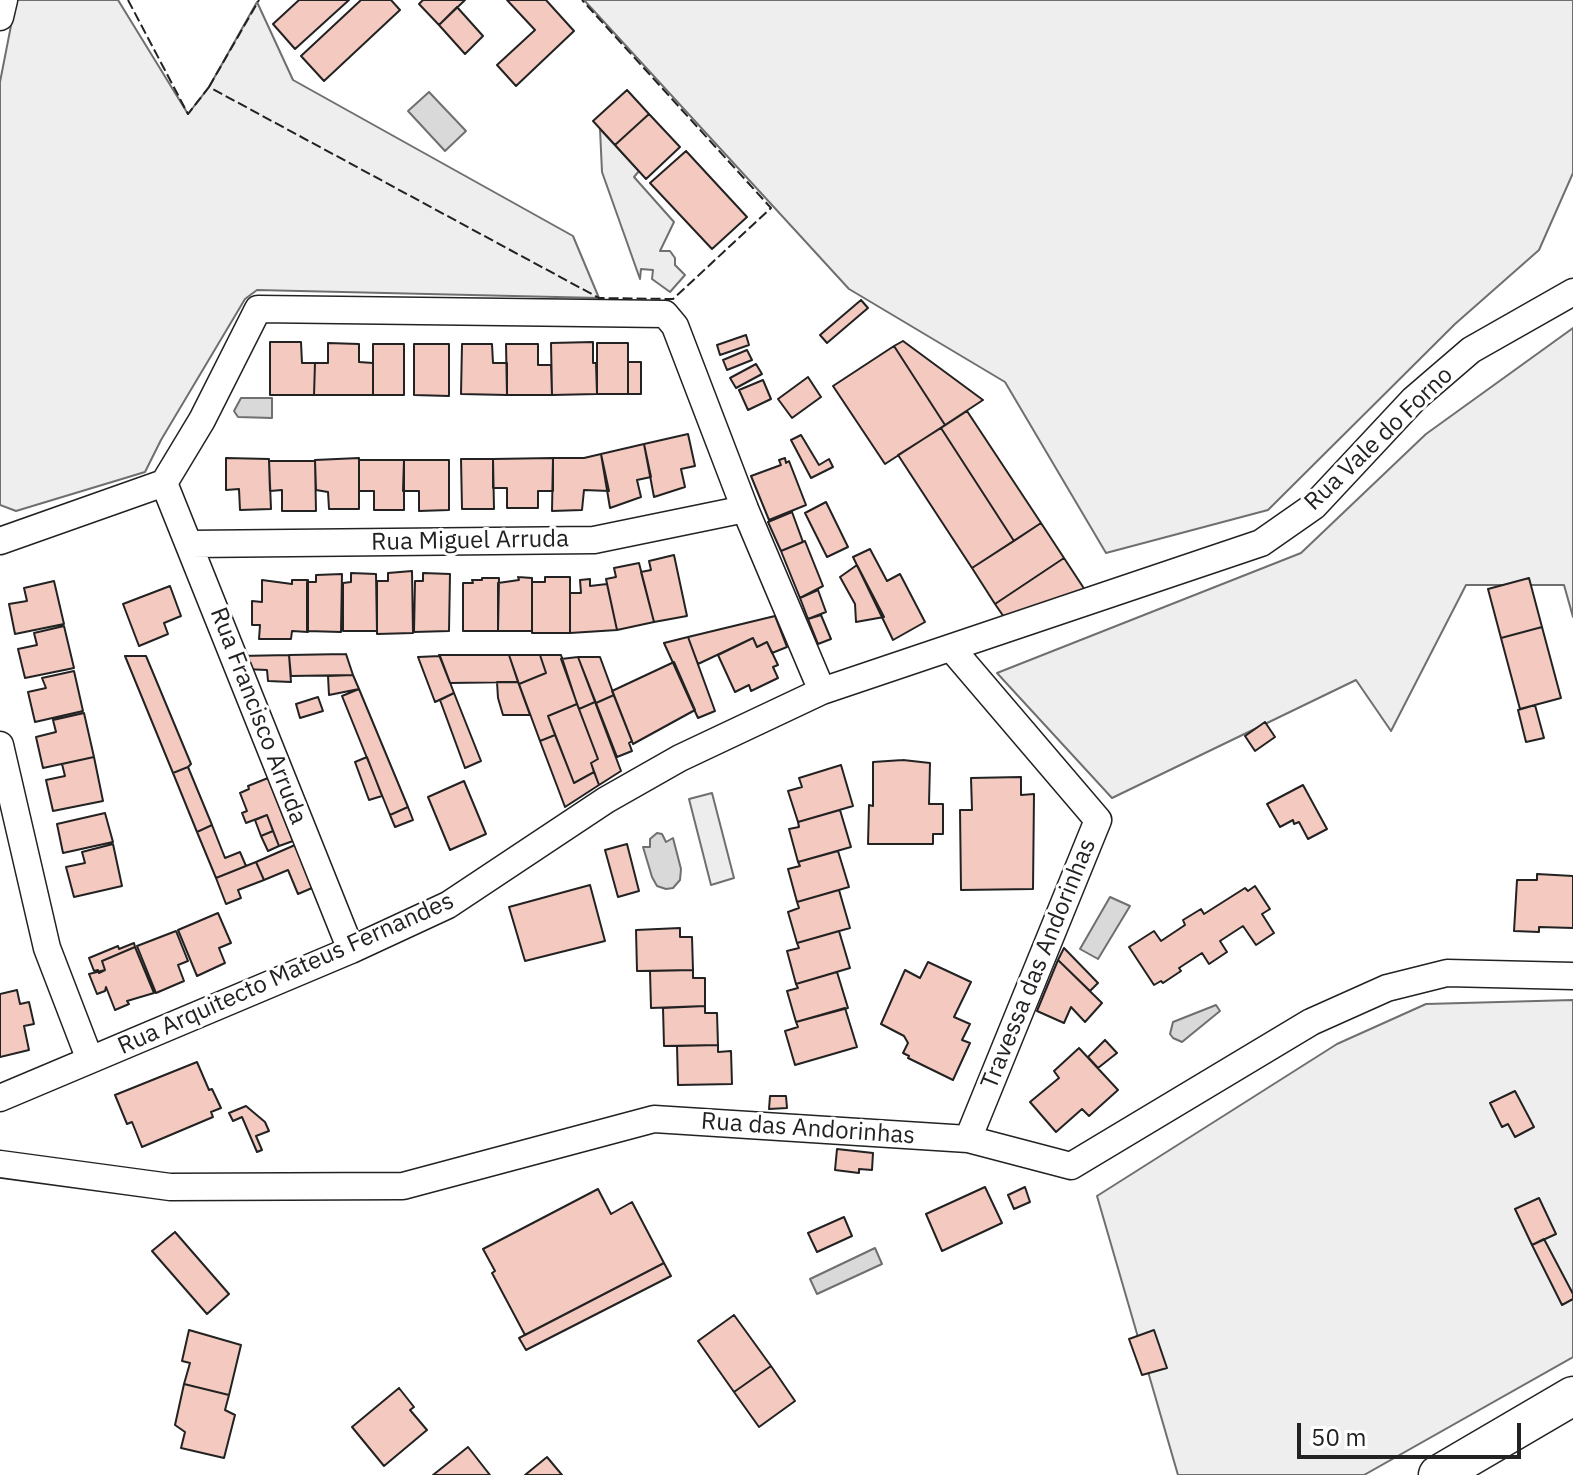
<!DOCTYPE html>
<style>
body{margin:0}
#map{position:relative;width:1573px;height:1475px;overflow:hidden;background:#fff;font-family:"IBM Plex Sans",sans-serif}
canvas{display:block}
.scale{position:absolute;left:1297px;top:1423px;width:224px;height:36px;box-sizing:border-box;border:4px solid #222;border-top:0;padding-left:10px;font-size:24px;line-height:28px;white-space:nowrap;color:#222;-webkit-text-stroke:6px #fff;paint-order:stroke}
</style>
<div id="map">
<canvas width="1573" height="1475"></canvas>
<div class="scale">50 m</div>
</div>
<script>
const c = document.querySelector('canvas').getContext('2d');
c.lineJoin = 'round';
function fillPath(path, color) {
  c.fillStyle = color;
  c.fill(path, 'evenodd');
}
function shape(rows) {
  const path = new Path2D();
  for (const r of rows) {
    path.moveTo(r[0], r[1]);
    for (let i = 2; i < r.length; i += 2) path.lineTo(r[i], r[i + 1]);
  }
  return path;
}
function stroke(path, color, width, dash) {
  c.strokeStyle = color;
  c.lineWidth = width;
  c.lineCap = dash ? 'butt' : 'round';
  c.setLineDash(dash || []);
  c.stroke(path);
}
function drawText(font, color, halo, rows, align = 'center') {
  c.font = font + ' "IBM Plex Sans",sans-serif';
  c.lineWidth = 6;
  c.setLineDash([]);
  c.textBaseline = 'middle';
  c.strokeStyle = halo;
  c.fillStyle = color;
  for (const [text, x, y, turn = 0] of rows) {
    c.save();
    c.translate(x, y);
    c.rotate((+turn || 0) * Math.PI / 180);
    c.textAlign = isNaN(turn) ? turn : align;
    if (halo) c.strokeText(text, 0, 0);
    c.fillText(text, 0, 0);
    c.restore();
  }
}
const green = shape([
 [16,0,118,0,188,114,209,87,257,2,293,80,573,236,599,298,257,290,245,299,161,440,145,472,16,511,0,505,0,82,16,0],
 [584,0,1573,0,1573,173,1539,250,1455,324,1268,510,1106,553,1005,382,849,289,584,0],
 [1573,328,1573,617,1564,585,1466,585,1391,731,1356,680,1112,798,997,673,1301,553,1426,434,1573,328],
 [1573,1000,1573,1357,1364,1475,1178,1475,1097,1196,1337,1044,1426,1004,1573,1000]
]);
fillPath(green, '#eee');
stroke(green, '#6f6f6f', 2);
const parking = shape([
 [600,129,639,171,634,177,674,222,660,251,670,251,675,258,675,265,685,275,670,292,652,279,653,270,641,269,640,279,602,172,600,129],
 [712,793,734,878,711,885,689,799,712,793]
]);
fillPath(parking, '#ededed');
stroke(parking, '#6f6f6f', 2);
const water = shape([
 [429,92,466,131,445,151,408,111,429,92],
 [241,398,272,398,272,418,238,417,234,411,241,398],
 [657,833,662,834,666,842,673,838,681,869,680,880,673,888,666,889,657,886,652,877,643,847,650,847,650,839,657,833],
 [1110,897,1130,906,1098,959,1080,949,1110,897],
 [1216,1005,1220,1011,1182,1042,1173,1038,1170,1034,1173,1022,1216,1005],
 [875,1248,882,1264,817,1294,810,1279,875,1248]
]);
fillPath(water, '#d9d9d9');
stroke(water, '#6f6f6f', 2);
const building = shape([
 [299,0,349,0,295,49,273,24,299,0],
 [361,0,391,0,400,10,324,81,301,56,361,0],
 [423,0,465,0,439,25,419,4,423,0],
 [507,0,546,0,574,31,516,86,497,65,535,30,507,0],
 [457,7,483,36,465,54,439,25,457,7],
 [627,90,649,114,615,145,593,121,627,90],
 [649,114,680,147,646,179,615,145,649,114],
 [686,151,747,217,712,249,650,183,686,151],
 [861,300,868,308,827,343,820,335,861,300],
 [746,335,749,345,720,355,717,345,746,335],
 [903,341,983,400,945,425,894,346,903,341],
 [270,342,301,342,302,363,315,363,314,395,270,395,270,342],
 [593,342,593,363,596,363,597,394,552,395,551,343,593,342],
 [328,343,359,344,359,362,373,363,373,395,314,395,315,363,328,363,328,343],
 [597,343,628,343,628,394,597,394,597,343],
 [373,344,404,344,404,395,373,395,373,344],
 [414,344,449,344,449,396,414,395,414,344],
 [462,344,492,344,493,363,507,363,507,395,461,394,462,344],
 [506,344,538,344,538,365,551,365,552,395,507,395,506,344],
 [894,346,945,425,885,464,833,386,894,346],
 [747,350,752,360,727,370,723,360,747,350],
 [628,362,641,362,641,394,628,394,628,362],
 [756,364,762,374,736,388,730,378,756,364],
 [808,377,821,397,792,418,778,399,808,377],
 [763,380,771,399,748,410,739,390,763,380],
 [967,411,1041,523,1014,541,941,428,967,411],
 [941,428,1014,541,972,568,898,455,941,428],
 [688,434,695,466,681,469,685,487,654,497,644,444,688,434],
 [801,435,819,465,829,459,833,467,811,478,791,440,801,435],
 [644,444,651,477,637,480,641,497,610,508,601,454,644,444],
 [601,454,609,491,584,490,582,510,552,511,553,458,584,458,601,454],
 [226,458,269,459,271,509,240,510,239,489,226,490,226,458],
 [359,458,359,509,329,509,328,492,316,490,315,460,359,458],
 [553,458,553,491,538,491,538,508,507,508,507,488,493,488,493,459,553,458],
 [785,458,786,463,789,461,806,505,769,520,751,476,781,465,779,460,785,458],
 [461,459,493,459,494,509,462,509,461,459],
 [359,460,404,460,404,510,374,510,374,491,359,491,359,460],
 [404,460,449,460,449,510,419,511,419,491,403,491,404,460],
 [269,461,315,461,316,511,282,511,282,490,270,491,269,461],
 [826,502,848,547,827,557,805,513,826,502],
 [792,512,803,542,781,551,768,522,792,512],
 [1041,523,1064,558,995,604,972,568,1041,523],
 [805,541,823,586,800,598,781,551,805,541],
 [870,549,887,581,900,574,925,622,893,640,853,557,870,549],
 [674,555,687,616,654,622,641,572,651,570,649,561,674,555],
 [1064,558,1085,590,1006,620,995,604,1064,558],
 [639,563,654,622,617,630,606,579,616,577,614,568,639,563],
 [857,565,883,615,884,617,856,622,855,604,840,577,857,565],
 [412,571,413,633,377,634,377,581,388,581,388,573,412,571],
 [351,573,376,574,377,631,343,631,343,583,351,582,351,573],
 [423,573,450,574,449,631,414,632,415,581,423,581,423,573],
 [342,574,341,632,307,631,307,582,316,582,316,575,342,574],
 [518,577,532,578,532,631,498,631,498,583,519,580,518,577],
 [545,577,570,577,570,633,532,633,532,582,545,582,545,577],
 [482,578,499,578,498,631,463,631,463,583,473,583,472,580,482,580,482,578],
 [1529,578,1542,627,1501,638,1488,589,1529,578],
 [590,579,590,586,607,584,617,630,570,633,570,593,581,593,580,580,590,579],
 [262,580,292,584,292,580,308,580,308,632,292,631,291,639,259,639,260,625,252,625,252,601,262,602,262,580],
 [54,581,64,624,15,634,9,604,27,601,24,588,54,581],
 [170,586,181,616,164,623,168,634,139,646,123,604,170,586],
 [818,590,826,612,808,619,800,598,818,590],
 [821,615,831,639,818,644,808,619,821,615],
 [775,616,787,647,772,653,767,642,757,647,753,638,698,664,688,637,775,616],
 [64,626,74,668,25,678,18,649,37,645,34,633,64,626],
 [1542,627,1561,698,1520,709,1501,638,1542,627],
 [688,637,715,711,698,718,664,643,688,637],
 [753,638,757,647,767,642,778,665,773,667,778,678,751,691,749,685,735,692,718,655,753,638],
 [346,654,353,675,291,676,289,655,346,654],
 [289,655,291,682,268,681,267,670,244,669,240,656,289,655],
 [439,655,509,655,518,682,450,683,439,655],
 [509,655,540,655,546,673,519,684,509,655],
 [540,655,561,655,577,704,548,716,555,735,540,741,519,684,546,673,540,655],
 [125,656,146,656,191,764,188,767,173,773,125,656],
 [440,656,454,693,435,702,418,657,440,656],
 [578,657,595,702,579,709,561,659,578,657],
 [578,657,600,657,614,695,596,703,578,657],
 [674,662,695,710,633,744,612,691,674,662],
 [74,671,83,711,35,722,28,692,46,688,42,678,74,671],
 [353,675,359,689,329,695,328,676,353,675],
 [497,682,518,682,530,715,503,715,498,698,497,682],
 [359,689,408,807,390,815,342,696,359,689],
 [454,693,481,761,465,768,440,700,454,693],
 [614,695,632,741,629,743,632,751,617,757,596,703,614,695],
 [318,697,323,711,300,718,296,704,318,697],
 [595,702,621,771,599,785,591,763,598,759,579,709,595,702],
 [577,704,598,759,591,763,594,772,574,783,548,716,577,704],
 [1535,705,1544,738,1526,742,1518,710,1535,705],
 [84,713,94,757,43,768,36,737,56,732,53,720,84,713],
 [1265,722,1275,737,1255,751,1245,736,1265,722],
 [555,735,574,783,594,772,599,785,565,807,540,741,555,735],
 [94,757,103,801,53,811,46,780,65,776,62,764,94,757],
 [367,757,382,796,369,800,355,762,367,757],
 [903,760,930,763,929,804,943,804,943,834,933,834,933,844,868,844,869,805,873,806,873,762,903,760],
 [841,765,853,806,798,822,788,791,802,787,799,778,841,765],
 [188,767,212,825,197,832,173,773,188,767],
 [1021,777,1021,795,1034,794,1033,889,961,890,960,810,972,810,971,778,1021,777],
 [268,778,293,841,279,846,267,815,246,823,242,813,247,811,240,793,249,789,248,786,268,778],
 [464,781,486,834,450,850,428,797,464,781],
 [1303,785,1327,829,1308,839,1299,822,1294,824,1293,820,1280,827,1267,804,1303,785],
 [408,807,413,820,395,827,390,815,408,807],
 [840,810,851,847,798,862,789,829,799,827,798,822,840,810],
 [105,813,113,842,63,853,57,824,105,813],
 [267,815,273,831,261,836,255,820,267,815],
 [212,825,225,858,240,852,246,866,216,878,197,832,212,825],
 [273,831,279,846,268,851,261,836,273,831],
 [113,844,122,886,74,897,66,867,85,863,82,852,113,844],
 [627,844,639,891,618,897,605,850,627,844],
 [295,845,312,888,298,894,288,870,264,880,256,862,295,845],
 [838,851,849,887,797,902,788,869,800,866,798,862,838,851],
 [256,862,264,880,238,890,241,898,226,904,216,878,256,862],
 [1537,874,1573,876,1573,928,1539,927,1539,932,1514,931,1517,880,1537,880,1537,874],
 [590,885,605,941,525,961,509,907,590,885],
 [1255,886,1270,909,1262,914,1274,933,1256,945,1243,926,1220,941,1227,952,1209,964,1202,953,1179,968,1181,971,1163,983,1161,981,1154,985,1129,947,1154,931,1161,941,1185,925,1183,920,1201,909,1204,914,1245,888,1248,891,1255,886],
 [839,890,850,928,797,943,788,912,799,908,797,902,839,890],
 [218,913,231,943,219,948,225,963,197,976,178,930,218,913],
 [680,928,680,937,692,937,693,970,637,971,636,930,680,928],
 [176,931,188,961,178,965,184,981,156,993,137,946,176,931],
 [839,931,850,968,796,984,787,951,799,948,797,943,839,931],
 [134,943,135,947,102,961,105,970,99,973,98,970,94,971,89,958,118,946,119,949,134,943],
 [135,947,154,993,127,1001,129,1004,115,1010,106,987,105,991,97,994,89,974,105,970,102,961,135,947],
 [1064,948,1098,983,1090,991,1058,960,1064,948],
 [1058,960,1102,1003,1085,1022,1071,1007,1064,1023,1037,1011,1058,960],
 [928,962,971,982,954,1017,970,1024,962,1040,970,1043,953,1080,908,1058,909,1056,903,1053,908,1043,904,1036,881,1024,905,970,920,978,928,962],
 [693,970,693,978,705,978,705,1006,651,1008,650,971,693,970],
 [837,972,848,1008,796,1022,787,991,798,988,796,984,837,972],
 [17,990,20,1004,29,1002,34,1024,24,1026,29,1050,0,1057,0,994,17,990],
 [705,1006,705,1013,717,1013,718,1045,664,1046,663,1008,705,1006],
 [845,1008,857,1047,795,1065,785,1031,798,1027,796,1022,845,1008],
 [1105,1040,1117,1053,1098,1068,1088,1057,1105,1040],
 [718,1045,718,1052,731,1051,732,1084,678,1085,677,1046,718,1045],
 [1079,1048,1118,1090,1089,1116,1082,1109,1056,1132,1030,1102,1059,1078,1054,1071,1079,1048],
 [197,1062,209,1090,212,1089,221,1108,211,1112,213,1117,142,1147,132,1122,127,1124,115,1095,197,1062],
 [1515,1091,1534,1127,1515,1137,1508,1124,1502,1127,1490,1103,1515,1091],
 [770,1096,786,1096,787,1108,769,1109,770,1096],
 [246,1106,265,1122,269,1131,256,1136,262,1150,257,1152,242,1117,233,1121,229,1113,246,1106],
 [837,1149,873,1153,872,1170,859,1169,859,1173,835,1170,837,1149],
 [985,1187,1002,1223,942,1251,926,1214,985,1187],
 [1025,1187,1030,1202,1014,1209,1008,1195,1025,1187],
 [598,1189,611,1214,632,1202,664,1263,525,1335,492,1273,495,1271,483,1249,598,1189],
 [1539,1198,1556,1234,1532,1245,1515,1209,1539,1198],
 [844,1217,852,1236,817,1252,808,1233,844,1217],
 [175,1232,229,1294,207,1314,152,1251,175,1232],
 [1544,1239,1573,1294,1573,1299,1562,1305,1532,1245,1544,1239],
 [664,1263,671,1276,526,1350,519,1338,664,1263],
 [734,1315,771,1366,734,1392,698,1341,734,1315],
 [189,1330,241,1345,229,1395,184,1384,190,1363,182,1361,189,1330],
 [1154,1330,1167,1368,1142,1375,1129,1339,1154,1330],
 [771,1366,795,1401,759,1427,734,1392,771,1366],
 [184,1384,229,1395,225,1410,235,1415,224,1458,181,1448,185,1432,175,1425,184,1384],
 [399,1388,414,1407,410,1410,427,1430,384,1466,352,1427,399,1388],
 [468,1447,490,1475,433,1475,468,1447],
 [547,1457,562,1475,525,1475,547,1457]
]);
fillPath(building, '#f3c9c0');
stroke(building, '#222', 2);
const street = shape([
 [0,17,4,0],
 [164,483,351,950],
 [0,541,164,483,202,420,258,309,665,314,675,326,745,509,822,691],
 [191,544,594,540,745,509],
 [952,649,1098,820,968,1139],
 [0,745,47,948,90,1060],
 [0,1098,351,950,448,905,606,800,680,758,822,691,1261,543,1314,506,1414,399,1471,350,1573,292],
 [0,1164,170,1187,403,1186,654,1119,968,1139,1071,1166,1311,1022,1387,988,1447,973,1573,976]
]);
const secondary = shape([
 [1438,1475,1573,1396]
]);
stroke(street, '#222', 29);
stroke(secondary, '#222', 41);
stroke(street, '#fff', 26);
stroke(secondary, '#fff', 38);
stroke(shape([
 [128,0,188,114,209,87,599,298,673,299,771,208,582,0],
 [209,87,259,0]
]), '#222', 2, [10, 4]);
drawText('24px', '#222', '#fff', [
 ["Rua Vale do Forno",1379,439,-44],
 ["Rua Miguel Arruda",470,541,-1],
 ["Rua Francisco Arruda",258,716,69],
 ["Travessa das Andorinhas",1039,964,-68],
 ["Rua Arquitecto Mateus Fernandes",286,974,-24],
 ["Rua das Andorinhas",808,1129,4]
]);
</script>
